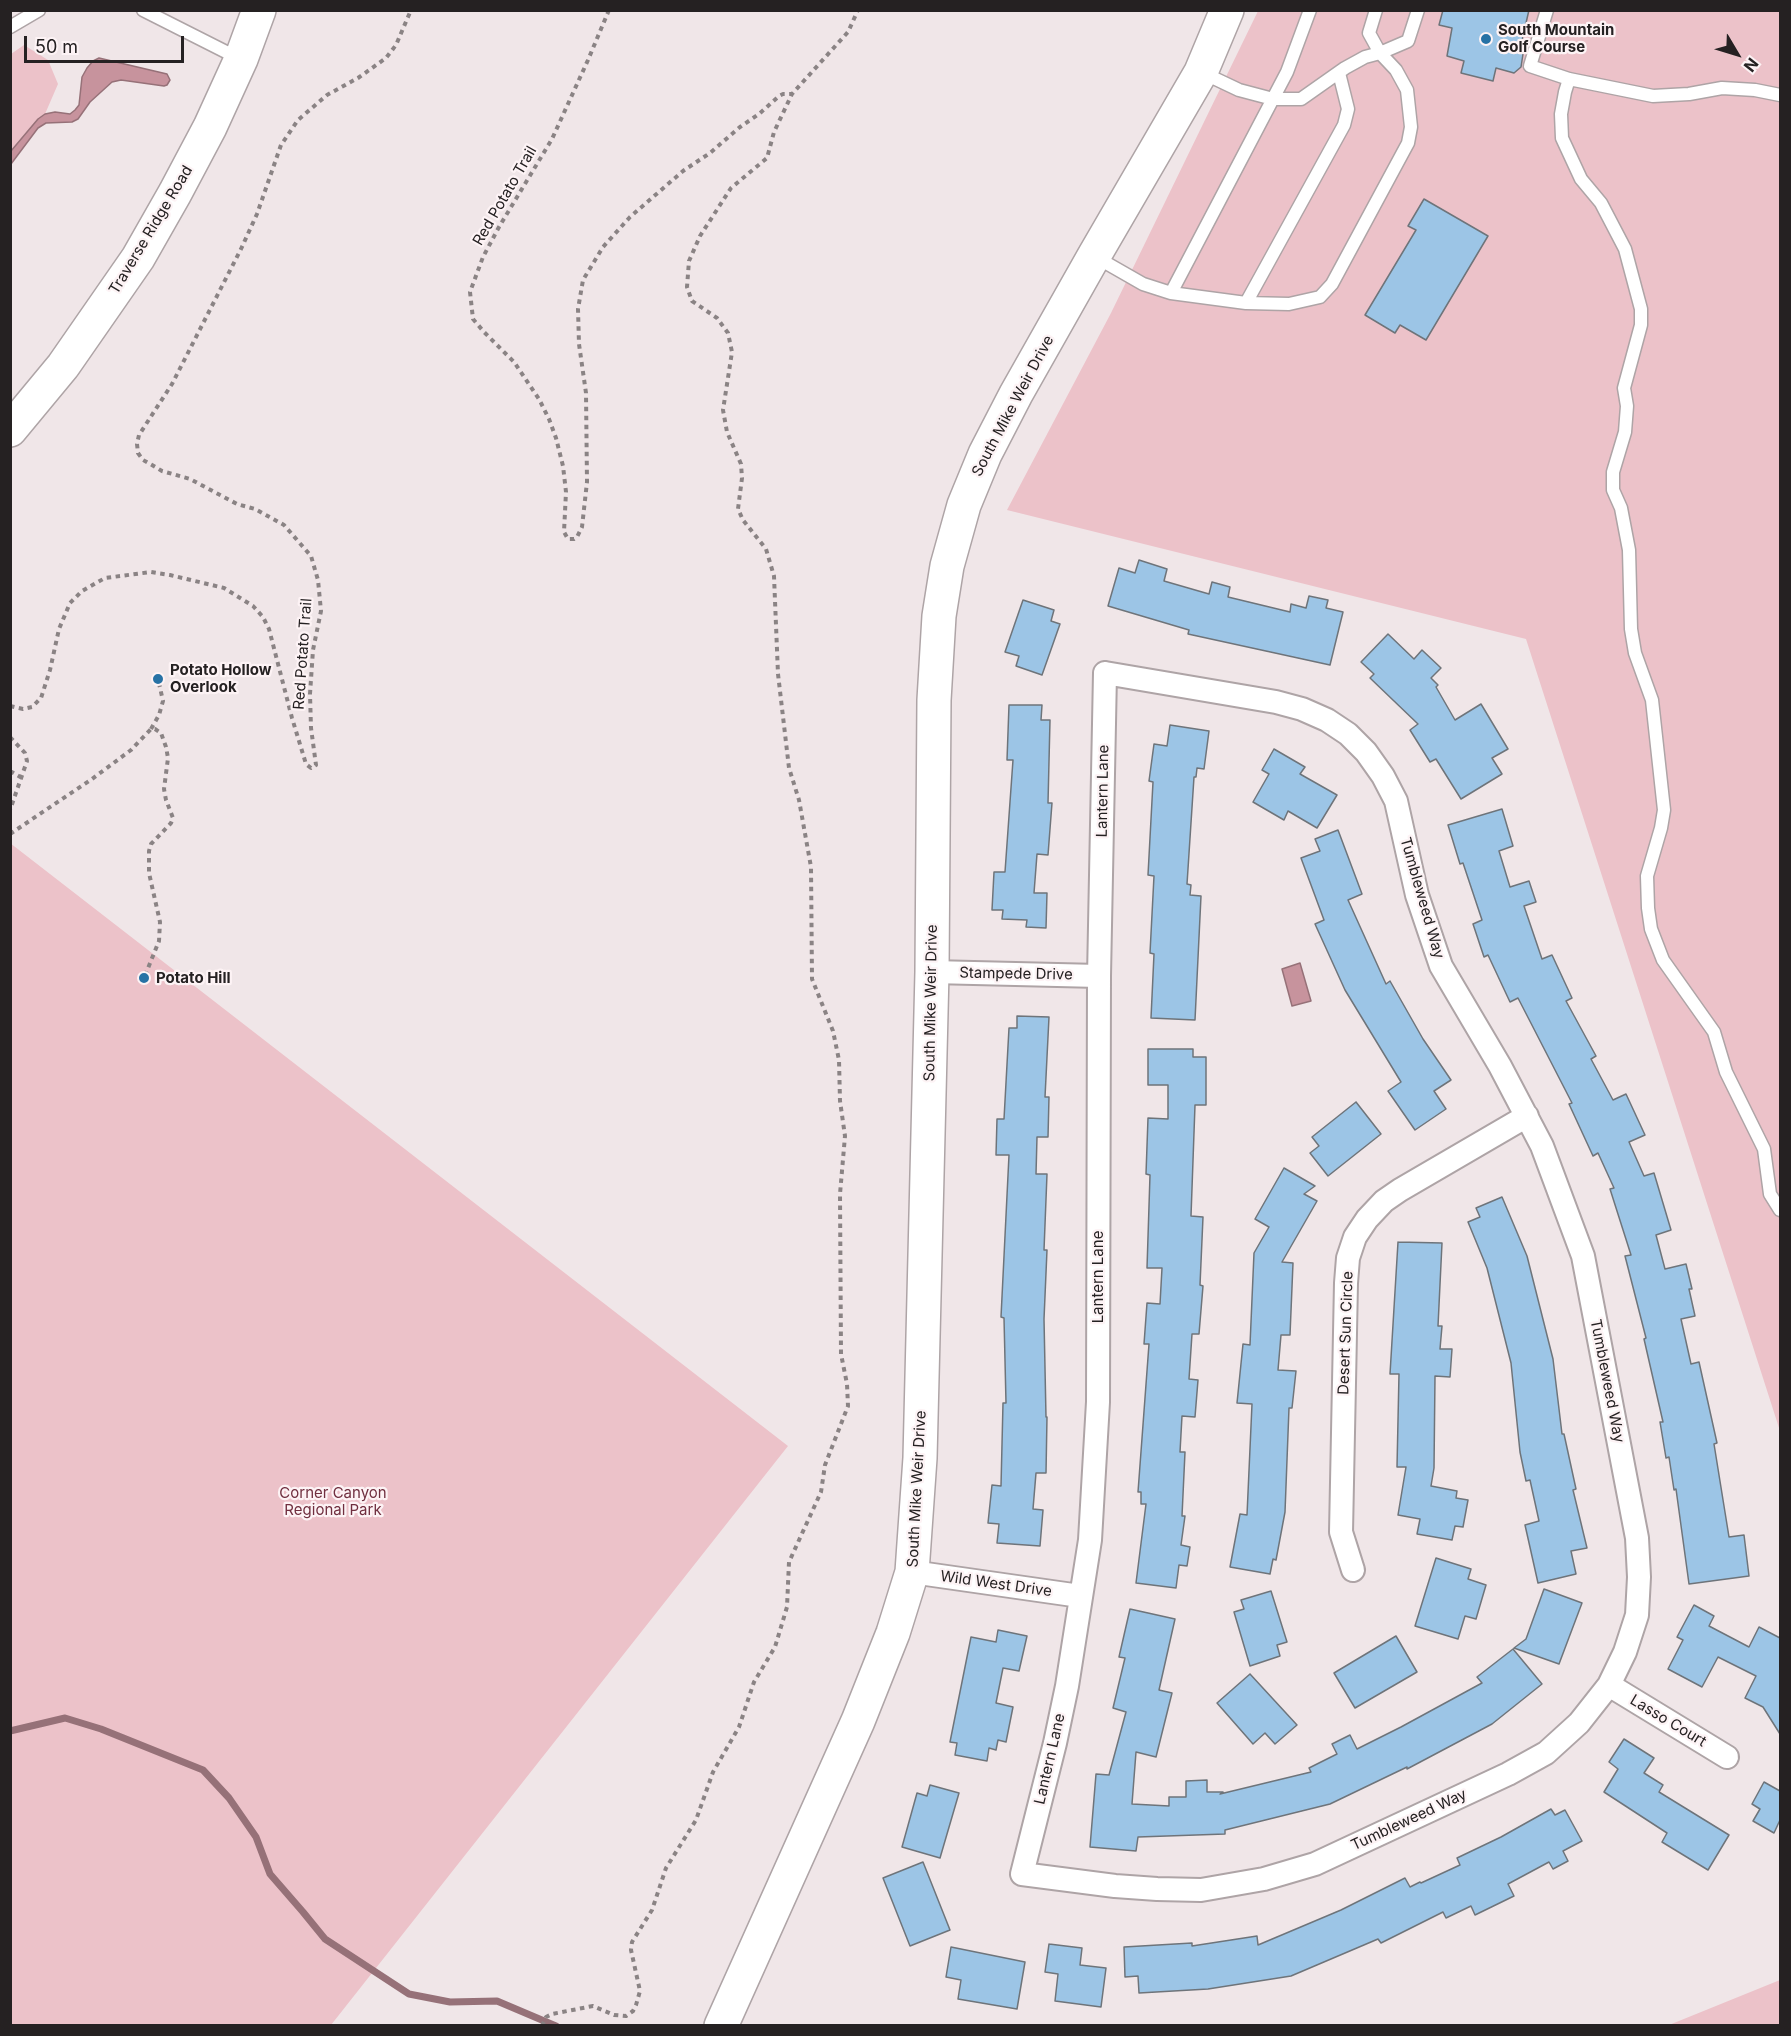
<!DOCTYPE html>
<style>
body{margin:0}
#map{position:relative;width:1791px;height:2036px;overflow:hidden;background:#f0e6e8;font-family:Inter,sans-serif}
canvas{display:block}
.frame{position:absolute;inset:0;border:12px solid #252122;pointer-events:none}
.north{position:absolute;left:1707px;top:24px;width:60px;height:60px;-webkit-text-stroke:4px #fdf3f5;paint-order:stroke;rotate:128deg;font-size:16px;font-weight:700;line-height:24px;text-align:center;color:#252122}
.north::after{content:'';display:block;margin:auto;width:21px;height:27px;background:#252122;clip-path:polygon(50% 0,100% 100%,50% 72%,0 100%)}
.scale{position:absolute;left:24px;top:36px;width:160px;height:27px;box-sizing:border-box;border:3px solid #252122;border-top:0;padding-left:8px;font-size:18px;line-height:21px;white-space:nowrap;color:#252122;-webkit-text-stroke:4px #fdf3f5;paint-order:stroke}
</style>
<div id="map">
<canvas width="1791" height="2036"></canvas>
<div class="frame"></div>
<div class="north">N</div>
<div class="scale">50 m</div>
</div>
<script>
const c = document.querySelector('canvas').getContext('2d');
c.lineJoin = 'round';
function fillPath(path, color) {
  c.fillStyle = color;
  c.fill(path, 'evenodd');
}
function shape(rows) {
  const path = new Path2D();
  for (const r of rows) {
    path.moveTo(r[0], r[1]);
    for (let i = 2; i < r.length; i += 2) path.lineTo(r[i], r[i + 1]);
  }
  return path;
}
function stroke(path, color, width, dash) {
  c.strokeStyle = color;
  c.lineWidth = width;
  c.lineCap = dash ? 'butt' : 'round';
  c.setLineDash(dash || []);
  c.stroke(path);
}
function drawText(font, color, halo, rows, align = 'center') {
  c.font = font + ' Inter,sans-serif';
  c.lineWidth = 4.5;
  c.setLineDash([]);
  c.textBaseline = 'middle';
  c.strokeStyle = halo;
  c.fillStyle = color;
  for (const [text, x, y, turn = 0] of rows) {
    c.save();
    c.translate(x, y);
    c.rotate((+turn || 0) * Math.PI / 180);
    c.textAlign = isNaN(turn) ? turn : align;
    if (halo) c.strokeText(text, 0, 0);
    c.fillText(text, 0, 0);
    c.restore();
  }
}
fillPath(shape([
 [1258,11,1780,11,1780,1431,1526,639,1007,510,1111,313],
 [24,45,48,60,58,84,45,114,38,119,11,151,11,54],
 [10,843,788,1446,331,2025,11,2025],
 [1780,1980,1780,2025,1669,2025]
]), '#ecc2c9');
const water = shape([
 [99,58,167,74,170,80,167,85,164,86,121,80,112,82,90,102,78,119,72,122,46,123,38,128,11,164,11,151,38,119,45,114,55,112,70,114,75,110,79,105,82,77,87,68,93,61,99,58],
 [1300,963,1311,1001,1292,1006,1282,969,1300,963]
]);
fillPath(water, '#c7939d');
stroke(water, '#967178', 1.5);
stroke(shape([
 [10,1731,65,1718,101,1729,203,1770,229,1798,256,1837,270,1874,303,1912,325,1939,409,1994,450,2002,497,2001,556,2026]
]), '#967178', 7);
const building = shape([
 [1443,10,1529,10,1520,49,1523,54,1521,67,1514,73,1496,68,1493,81,1461,73,1464,61,1447,56,1452,28,1439,25,1443,10],
 [1424,199,1488,236,1426,340,1400,325,1395,333,1365,315,1416,230,1408,226,1424,199],
 [1139,560,1167,569,1164,581,1209,594,1212,582,1230,587,1228,597,1290,612,1291,604,1306,608,1309,596,1328,600,1326,608,1343,612,1330,665,1188,634,1189,630,1108,606,1119,568,1135,573,1139,560],
 [1023,600,1054,610,1051,621,1060,624,1042,675,1016,666,1019,656,1005,652,1023,600],
 [1388,634,1414,659,1422,650,1441,668,1431,678,1438,685,1436,687,1455,720,1481,704,1508,749,1492,758,1502,774,1461,799,1436,759,1430,762,1410,730,1418,724,1370,678,1374,674,1361,662,1388,634],
 [1009,705,1042,705,1041,720,1050,720,1048,803,1052,803,1048,855,1037,854,1034,893,1047,893,1046,928,1026,927,1027,920,1002,919,1003,910,992,910,994,872,1005,872,1013,760,1007,760,1009,705],
 [1170,725,1209,731,1204,769,1197,768,1196,777,1194,777,1187,884,1191,885,1190,895,1201,896,1195,1020,1151,1018,1154,954,1150,953,1154,876,1148,875,1153,782,1149,781,1154,744,1167,746,1170,725],
 [1274,749,1305,767,1300,774,1337,795,1317,828,1288,811,1284,820,1253,802,1269,774,1262,770,1274,749],
 [1502,809,1513,846,1499,851,1510,887,1529,881,1536,902,1524,906,1542,959,1552,955,1572,998,1566,1001,1596,1056,1591,1059,1613,1100,1626,1094,1645,1135,1629,1142,1644,1176,1654,1173,1671,1230,1656,1235,1665,1269,1686,1264,1692,1289,1689,1289,1695,1316,1681,1319,1691,1364,1699,1362,1717,1443,1714,1444,1729,1537,1744,1535,1749,1576,1689,1584,1676,1489,1674,1490,1669,1457,1666,1458,1660,1422,1663,1422,1644,1339,1646,1338,1625,1256,1631,1255,1610,1189,1614,1188,1598,1153,1593,1156,1569,1104,1572,1103,1518,998,1510,1002,1488,955,1484,957,1473,924,1482,920,1463,863,1460,864,1448,825,1502,809],
 [1338,830,1362,894,1348,900,1386,984,1390,981,1423,1039,1451,1080,1434,1091,1446,1109,1415,1130,1388,1091,1401,1082,1345,990,1315,924,1324,920,1301,858,1320,851,1315,839,1338,830],
 [1017,1016,1049,1017,1045,1097,1049,1097,1048,1137,1037,1137,1036,1174,1047,1174,1044,1250,1047,1250,1044,1319,1046,1417,1047,1417,1046,1473,1036,1473,1033,1509,1043,1510,1040,1546,997,1543,999,1524,988,1523,992,1485,1001,1486,1003,1403,1006,1403,1004,1318,1001,1317,1009,1155,996,1155,997,1119,1004,1119,1009,1028,1017,1028,1017,1016],
 [1148,1049,1193,1049,1193,1057,1206,1057,1206,1105,1195,1105,1191,1216,1203,1217,1200,1285,1203,1286,1199,1334,1192,1334,1189,1379,1198,1380,1195,1417,1182,1416,1180,1452,1185,1452,1182,1516,1185,1516,1181,1545,1190,1547,1187,1566,1179,1565,1176,1588,1136,1583,1146,1504,1141,1504,1141,1492,1138,1492,1149,1344,1144,1344,1147,1303,1160,1304,1162,1268,1147,1268,1150,1175,1146,1174,1148,1118,1168,1119,1168,1085,1148,1085,1148,1049],
 [1356,1102,1381,1134,1328,1176,1310,1153,1319,1146,1312,1137,1356,1102],
 [1284,1168,1315,1186,1304,1194,1317,1201,1282,1262,1293,1263,1290,1335,1281,1335,1278,1370,1296,1371,1292,1408,1289,1408,1285,1512,1276,1560,1273,1559,1270,1574,1230,1567,1240,1514,1247,1515,1252,1404,1237,1403,1243,1344,1250,1345,1254,1253,1269,1227,1255,1219,1284,1168],
 [1502,1197,1527,1256,1553,1359,1562,1434,1564,1434,1576,1489,1573,1490,1587,1548,1571,1551,1576,1574,1538,1583,1525,1525,1539,1521,1530,1480,1526,1481,1520,1452,1511,1363,1487,1268,1468,1222,1480,1217,1476,1208,1502,1197],
 [1398,1242,1442,1243,1438,1326,1442,1326,1440,1349,1452,1349,1450,1377,1435,1376,1434,1468,1431,1486,1457,1491,1456,1498,1468,1500,1463,1527,1455,1526,1452,1540,1417,1534,1420,1519,1398,1515,1406,1467,1397,1467,1399,1374,1390,1374,1398,1242],
 [1436,1558,1471,1569,1468,1579,1486,1585,1476,1619,1465,1616,1458,1639,1415,1626,1436,1558],
 [1544,1589,1582,1603,1559,1664,1514,1648,1526,1639,1544,1589],
 [1271,1591,1287,1642,1277,1645,1280,1656,1250,1666,1234,1612,1244,1609,1241,1600,1271,1591],
 [1694,1605,1714,1616,1709,1626,1749,1647,1759,1627,1780,1638,1780,1734,1763,1707,1745,1698,1756,1676,1718,1657,1702,1687,1668,1669,1683,1640,1677,1637,1694,1605],
 [1130,1609,1175,1619,1159,1690,1172,1693,1156,1757,1136,1752,1132,1804,1169,1806,1169,1797,1186,1797,1186,1781,1207,1780,1207,1792,1223,1792,1220,1794,1311,1772,1309,1768,1337,1754,1332,1744,1350,1735,1357,1749,1401,1727,1482,1683,1477,1677,1513,1649,1542,1684,1492,1724,1407,1769,1407,1767,1330,1804,1225,1830,1225,1834,1138,1837,1136,1851,1090,1847,1096,1774,1109,1775,1126,1712,1113,1708,1125,1658,1119,1657,1130,1609],
 [998,1630,1027,1636,1019,1671,1003,1668,996,1703,1013,1707,1006,1742,998,1740,996,1750,989,1748,987,1761,955,1755,957,1743,950,1742,971,1637,996,1642,998,1630],
 [1396,1636,1417,1672,1355,1708,1334,1673,1396,1636],
 [1250,1674,1297,1725,1275,1744,1265,1733,1253,1744,1217,1703,1250,1674],
 [1624,1739,1654,1758,1644,1773,1663,1785,1659,1792,1729,1835,1708,1870,1662,1842,1667,1833,1604,1792,1618,1769,1609,1762,1624,1739],
 [1764,1782,1780,1791,1780,1820,1774,1833,1753,1821,1760,1809,1752,1804,1764,1782],
 [930,1785,959,1793,940,1858,902,1847,917,1793,927,1796,930,1785],
 [1551,1809,1555,1815,1565,1810,1582,1841,1563,1851,1568,1861,1553,1869,1549,1862,1508,1884,1514,1896,1475,1915,1471,1906,1446,1918,1443,1912,1381,1943,1378,1939,1291,1976,1208,1989,1139,1993,1138,1976,1125,1977,1124,1947,1192,1943,1192,1946,1257,1936,1258,1945,1341,1910,1405,1878,1410,1887,1420,1882,1421,1883,1460,1865,1457,1858,1501,1837,1551,1809],
 [923,1862,950,1930,910,1946,883,1878,923,1862],
 [1049,1944,1082,1948,1080,1965,1106,1968,1101,2007,1055,2001,1058,1974,1045,1972,1049,1944],
 [951,1947,1025,1962,1017,2009,958,1999,961,1980,946,1977,951,1947]
]);
fillPath(building, '#9cc5e6');
stroke(building, '#6e747a', 1.5);
const lane = shape([
 [143,10,240,59],
 [1310,10,1287,72,1171,293,1246,303,1289,304,1320,297,1332,284,1408,143,1411,127,1407,90,1396,70,1380,53,1369,33,1376,10],
 [1547,10,1530,66,1569,79,1653,96,1689,94,1722,88,1755,90,1780,95],
 [10,27,39,10],
 [1201,72,1239,90,1273,99,1301,99,1345,68,1365,57,1380,53,1408,41,1418,10],
 [1569,79,1565,92,1561,114,1562,138,1581,179,1601,203,1625,249,1641,309,1641,325,1624,388,1627,406,1625,432,1613,472,1613,490,1621,508,1629,550,1631,629,1635,653,1652,700,1664,810,1661,828,1647,876,1648,908,1651,929,1663,960,1714,1032,1726,1072,1764,1149,1770,1194,1780,1210],
 [1094,256,1143,284,1171,293],
 [1246,303,1344,125,1348,109,1339,73]
]);
const street = shape([
 [1105,673,1276,702,1302,709,1327,720,1348,734,1366,752,1383,776,1396,801,1417,895,1441,966,1500,1066,1542,1146,1583,1256,1637,1538,1639,1577,1637,1615,1625,1652,1609,1685,1579,1723,1546,1753,1508,1774,1315,1864,1264,1879,1201,1890,1157,1889,1115,1886,1022,1874,1055,1743,1067,1686,1090,1540,1098,1402,1099,976,1105,673],
 [932,972,1099,976],
 [1353,1570,1341,1532,1346,1283,1348,1258,1355,1237,1367,1219,1384,1201,1400,1190,1527,1116],
 [912,1572,1080,1596],
 [1609,1685,1727,1757]
]);
const secondary = shape([
 [10,430,63,366,138,258,175,193,210,127,241,59,259,10],
 [721,2026,858,1721,893,1633,912,1572,920,1458,932,972,934,700,939,616,947,566,964,505,985,454,1016,394,1094,256,1201,72,1227,10]
]);
stroke(lane, '#aea4a6', 15);
stroke(street, '#aea4a6', 26);
stroke(secondary, '#aea4a6', 36);
stroke(shape([
 [609,10,588,60,552,139,499,227,483,257,470,292,473,319,484,332,514,362,539,399,549,419,556,438,563,466,566,492,564,532,568,539,574,539,577,537,582,527,587,482,586,393,579,344,578,309,583,280,603,247,630,217,683,171,710,153,740,127,759,114,779,96,783,94,792,94],
 [10,706,23,709,32,707,41,698,50,670,59,629,70,603,82,591,105,578,151,572,170,575,224,588,253,606,263,617,269,629,292,718,306,764,311,768,316,765,311,728,310,694,313,650,321,611,318,580,311,556,284,525,255,509,237,504,190,479,162,471,152,465,143,460,138,453,137,444,139,435,172,384,241,249,257,214,281,145,298,120,327,95,358,78,386,58,396,45,411,10],
 [151,729,159,715,163,701,158,679],
 [10,737,25,753,27,761,10,810],
 [10,771,22,778],
 [10,834,92,779,131,750,151,729,155,729,161,733,166,747,168,758,164,789,166,800,173,818,171,823,151,844,149,851,149,873,160,922,159,941,144,978],
 [542,2026,546,2017,552,2014,593,2006,614,2015,626,2016,633,2011,636,2005,640,1991,631,1950,632,1942,652,1910,666,1868,696,1820,713,1772,739,1727,754,1682,775,1647,787,1607,789,1562,821,1492,825,1465,848,1406,847,1384,841,1354,840,1194,845,1136,840,1101,839,1060,833,1031,812,979,811,867,799,800,789,768,778,674,774,576,766,549,743,520,738,509,742,478,741,464,727,432,723,410,732,352,728,333,717,318,692,301,687,287,689,261,700,236,731,188,767,158,774,132,792,94,848,32,858,10]
]), '#8a8384', 4, [4.5, 4.5]);
stroke(lane, '#fff', 12);
stroke(street, '#fff', 22);
stroke(secondary, '#fff', 33);
for (const [x, y, r, color] of [
 [1486,39,6,"#2772a5"],
 [158,679,6,"#2772a5"],
 [144,978,6,"#2772a5"]
]) {
  const dot = new Path2D();
  dot.arc(x, y, r, 0, 2 * Math.PI);
  c.fillStyle = color;
  c.fill(dot);
  stroke(dot, '#fdf3f5', 2);
}
drawText('bold 15px', '#252122', '#fdf3f5', [
 ["South Mountain",1498,30],
 ["Golf Course",1498,47],
 ["Potato Hollow",170,670],
 ["Overlook",170,687],
 ["Potato Hill",156,978]
], 'left');
drawText('15px', '#252122', '#fdf3f5', [
 ["Red Potato Trail",505,196,-60],
 ["Traverse Ridge Road",151,230,-59],
 ["South Mike Weir Drive",1013,406,-62],
 ["Red Potato Trail",303,654,-86],
 ["Lantern Lane",1103,791,-89],
 ["Tumbleweed Way",1422,898,74],
 ["Stampede Drive",1016,974,1],
 ["South Mike Weir Drive",931,1003,-89],
 ["Lantern Lane",1098,1277,-90],
 ["Desert Sun Circle",1346,1333,-88],
 ["Tumbleweed Way",1607,1381,79],
 ["South Mike Weir Drive",917,1489,-87],
 ["Wild West Drive",996,1584,8],
 ["Lasso Court",1668,1721,31],
 ["Lantern Lane",1050,1759,-77],
 ["Tumbleweed Way",1409,1820,-25]
]);
drawText('15px', '#702f3f', '#fdf3f5', [
 ["Corner Canyon",333,1493],
 ["Regional Park",333,1510]
]);
</script>
